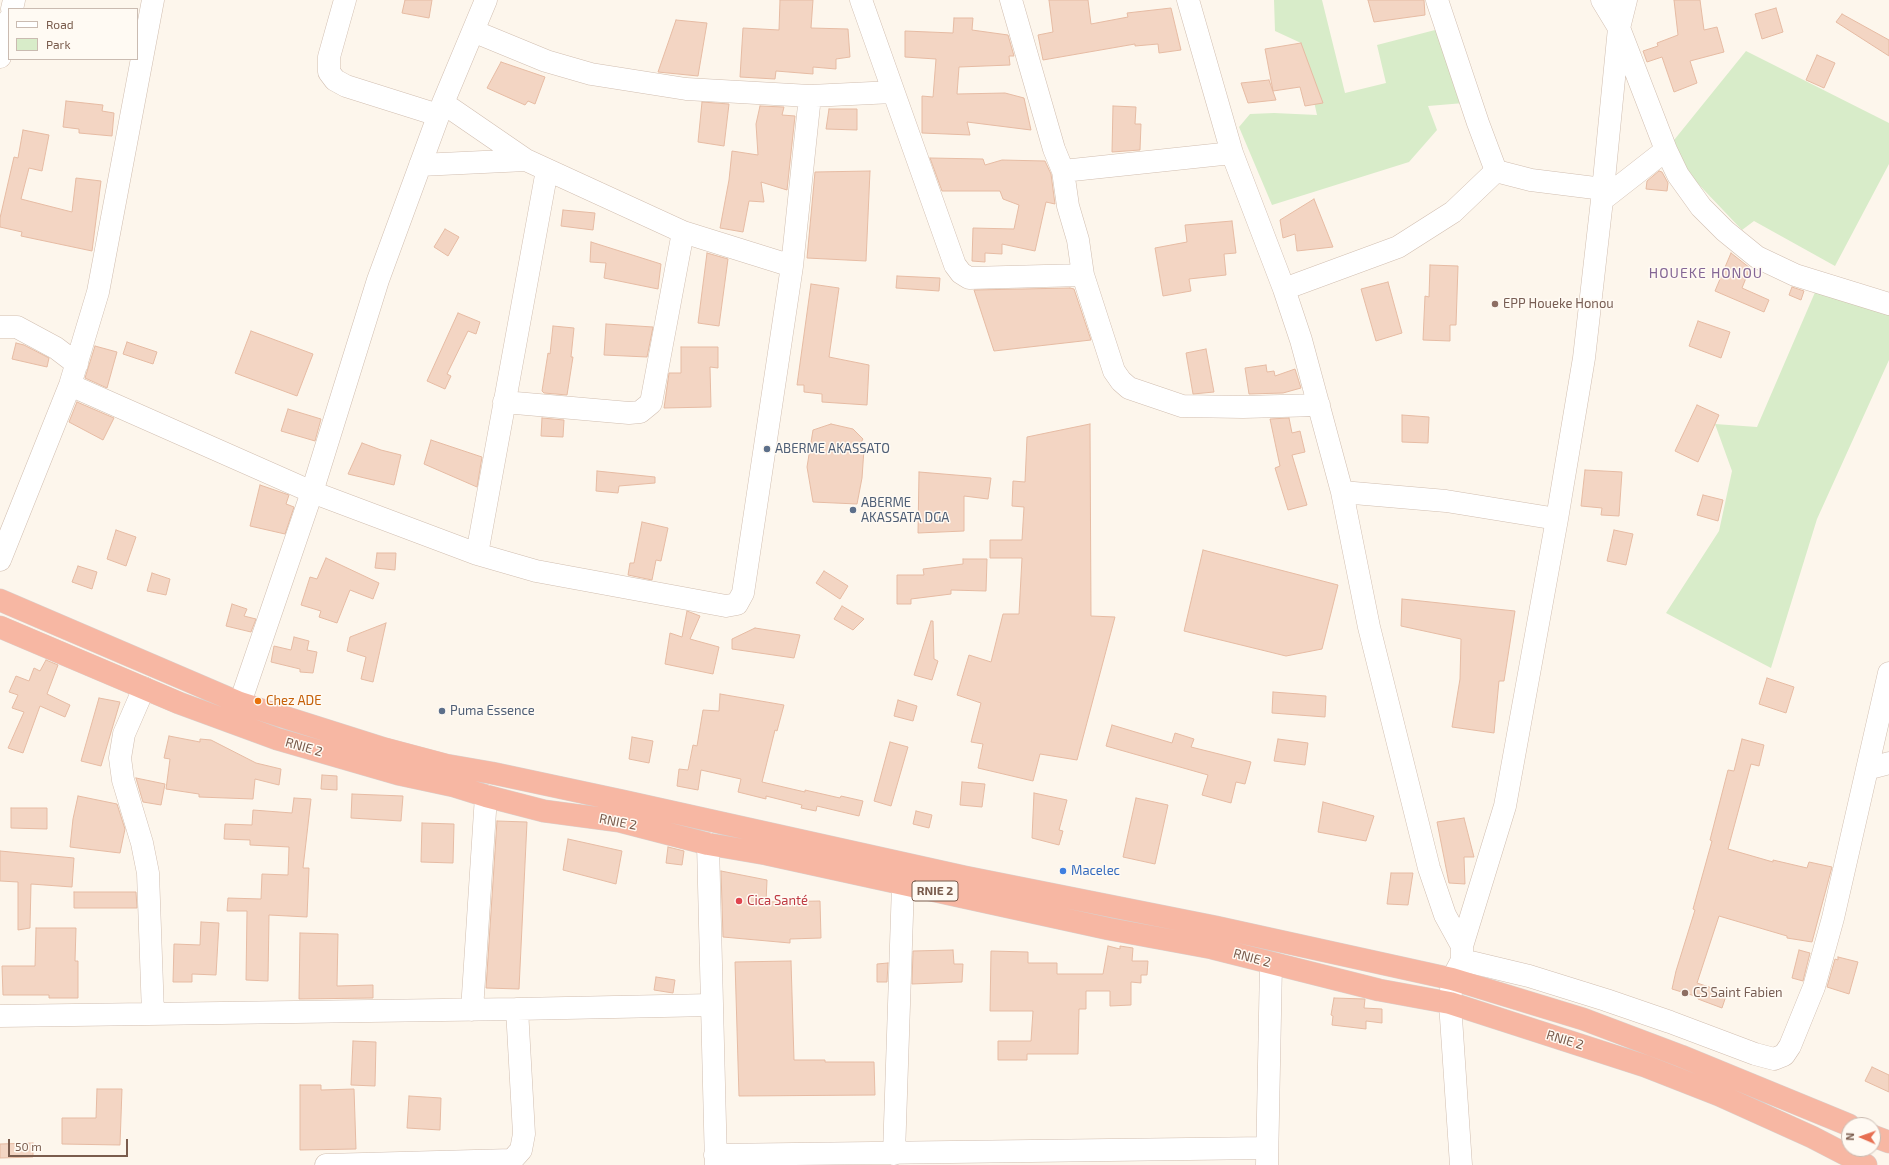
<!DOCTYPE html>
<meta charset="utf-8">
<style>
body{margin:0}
#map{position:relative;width:1889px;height:1165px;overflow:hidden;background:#fdf6ec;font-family:"Exo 2",sans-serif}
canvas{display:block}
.legend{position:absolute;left:8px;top:8px;width:130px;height:52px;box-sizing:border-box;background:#fffaf3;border:1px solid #cabbb1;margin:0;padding:5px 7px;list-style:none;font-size:12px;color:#7a5c4d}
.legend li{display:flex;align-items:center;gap:8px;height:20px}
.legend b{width:20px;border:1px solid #cabbb1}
.north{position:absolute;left:1841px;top:1117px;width:40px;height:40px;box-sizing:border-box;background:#fffaf3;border:1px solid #cabbb1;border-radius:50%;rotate:272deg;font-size:11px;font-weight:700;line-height:16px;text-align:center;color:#7a5c4d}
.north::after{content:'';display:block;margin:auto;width:14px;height:18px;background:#e76f51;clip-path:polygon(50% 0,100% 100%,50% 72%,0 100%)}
.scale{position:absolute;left:8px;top:1139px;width:120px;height:18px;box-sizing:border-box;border:2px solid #7a5c4d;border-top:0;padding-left:5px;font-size:12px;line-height:14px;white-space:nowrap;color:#7a5c4d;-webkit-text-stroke:3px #fffaf3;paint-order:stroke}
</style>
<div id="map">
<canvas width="1889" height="1165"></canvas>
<ul class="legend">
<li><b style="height:5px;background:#fff"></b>Road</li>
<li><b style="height:11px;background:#d8ecc9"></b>Park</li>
</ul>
<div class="north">N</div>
<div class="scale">50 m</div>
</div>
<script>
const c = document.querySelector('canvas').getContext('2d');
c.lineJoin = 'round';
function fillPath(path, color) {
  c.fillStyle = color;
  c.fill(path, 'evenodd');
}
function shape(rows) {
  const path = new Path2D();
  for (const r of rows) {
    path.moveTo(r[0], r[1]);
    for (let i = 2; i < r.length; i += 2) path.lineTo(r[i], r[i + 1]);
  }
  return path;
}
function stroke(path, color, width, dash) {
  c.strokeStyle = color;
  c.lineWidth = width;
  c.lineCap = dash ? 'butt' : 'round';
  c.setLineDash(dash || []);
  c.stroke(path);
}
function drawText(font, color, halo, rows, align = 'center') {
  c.font = font + ' "Exo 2",sans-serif';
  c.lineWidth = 3;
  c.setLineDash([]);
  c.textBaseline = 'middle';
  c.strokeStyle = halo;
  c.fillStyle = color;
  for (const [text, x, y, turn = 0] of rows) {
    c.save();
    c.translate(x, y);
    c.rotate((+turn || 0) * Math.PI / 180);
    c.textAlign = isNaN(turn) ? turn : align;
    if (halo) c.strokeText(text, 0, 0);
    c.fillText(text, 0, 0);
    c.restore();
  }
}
fillPath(shape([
 [1274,0,1322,0,1345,93,1386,83,1377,45,1439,29,1464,103,1428,106,1437,130,1409,162,1272,205,1239,127,1250,114,1274,113,1317,115,1301,43,1275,31],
 [1746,51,1889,123,1889,164,1835,266,1754,221,1742,230,1666,150],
 [1819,283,1889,310,1889,360,1817,519,1771,668,1666,613,1719,531,1732,471,1715,424,1757,427]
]), '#d8ecc9');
const building = shape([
 [405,0,432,0,429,18,402,13,405,0],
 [780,0,813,0,811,28,848,29,850,57,836,59,836,69,813,67,813,74,776,71,775,79,740,77,743,28,779,30,780,0],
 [1049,0,1088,0,1091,24,1128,17,1127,13,1171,8,1181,50,1159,53,1158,44,1135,46,1135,44,1043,60,1038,35,1053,32,1049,0],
 [1368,0,1424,0,1425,15,1374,22,1368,0],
 [1674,0,1700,0,1704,30,1717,27,1724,52,1690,61,1697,83,1674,92,1662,57,1647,62,1643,51,1658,46,1657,43,1678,35,1674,0],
 [1776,8,1783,32,1762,39,1755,14,1776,8],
 [1842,14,1889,40,1889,56,1836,22,1842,14],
 [954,18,973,18,972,30,1008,35,1014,56,1009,56,1010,65,959,67,957,94,1005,93,1024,98,1031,130,967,122,970,135,922,133,922,96,933,97,936,59,905,57,905,31,953,33,954,18],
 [676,20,707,23,698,76,658,72,676,20],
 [1301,43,1323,103,1305,106,1300,87,1273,91,1265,49,1301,43],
 [1817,55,1835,63,1824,88,1806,80,1817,55],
 [501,62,545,77,535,104,528,101,525,105,487,88,501,62],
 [1269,80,1276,100,1248,103,1241,83,1269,80],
 [66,101,103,105,102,111,114,113,112,136,79,133,79,129,63,127,66,101],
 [702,102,729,104,724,146,698,142,702,102],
 [760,106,784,107,782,115,795,116,787,190,761,182,764,202,749,201,743,232,720,228,729,180,732,151,758,155,756,124,760,106],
 [1113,106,1136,107,1135,124,1141,124,1140,150,1112,152,1113,106],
 [829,109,857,109,857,130,826,129,829,109],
 [23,130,49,135,42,171,29,168,21,199,72,212,76,178,101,181,92,251,21,236,22,232,0,227,0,218,14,157,18,158,23,130],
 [930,158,983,159,985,165,1002,160,1045,161,1051,174,1055,204,1046,202,1035,251,1002,244,1002,254,985,253,985,262,972,261,973,228,1014,229,1019,205,1003,199,1000,191,942,191,930,158],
 [870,171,866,261,807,258,815,172,870,171],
 [1659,171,1662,172,1668,183,1667,191,1646,189,1647,181,1659,171],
 [1314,199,1333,247,1297,251,1295,234,1283,238,1280,220,1314,199],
 [563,210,595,213,593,230,561,226,563,210],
 [1232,221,1236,253,1224,254,1226,275,1189,279,1191,291,1163,296,1155,248,1187,242,1185,225,1232,221],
 [445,229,459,237,448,256,434,247,445,229],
 [591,242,661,264,658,289,604,278,606,263,590,262,591,242],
 [707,253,728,259,719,326,698,323,707,253],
 [1731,253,1750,268,1742,288,1769,300,1764,312,1715,291,1731,253],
 [1430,265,1458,266,1456,325,1450,325,1450,341,1423,340,1425,296,1429,297,1430,265],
 [897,276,940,278,939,291,896,288,897,276],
 [1388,282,1402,333,1376,341,1361,289,1388,282],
 [811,284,839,288,829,357,869,365,867,405,822,402,822,394,804,392,804,385,797,385,811,284],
 [1792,287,1804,291,1801,300,1789,295,1792,287],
 [1070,288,1074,289,1091,340,994,351,974,290,1070,288],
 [458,313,480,322,476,334,468,331,447,374,451,376,445,389,427,381,458,313],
 [1698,321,1730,332,1721,358,1689,346,1698,321],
 [606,324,653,327,647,357,604,355,606,324],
 [553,326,574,328,571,357,573,357,567,395,544,393,542,391,548,353,550,354,553,326],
 [251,331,313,354,297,396,235,373,251,331],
 [127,342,157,352,153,364,123,354,127,342],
 [16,343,24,345,49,358,47,367,12,359,16,343],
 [95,346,117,352,107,388,85,378,95,346],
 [681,347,718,347,718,368,710,367,711,407,664,408,669,373,681,373,681,347],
 [1206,349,1214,392,1193,394,1186,353,1206,349],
 [1266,365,1267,372,1274,371,1275,376,1295,369,1301,388,1283,393,1249,394,1245,368,1266,365],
 [77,402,114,418,103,440,69,422,77,402],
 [1697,405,1719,415,1698,462,1675,451,1697,405],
 [288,409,321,419,315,441,281,431,288,409],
 [1402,415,1429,417,1428,443,1402,442,1402,415],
 [542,418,564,420,563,437,541,436,542,418],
 [1289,418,1292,433,1300,431,1305,452,1292,455,1307,505,1288,510,1275,468,1280,466,1270,419,1289,418],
 [831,424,853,429,863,439,859,446,864,449,862,478,857,504,813,502,807,467,813,430,831,424],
 [1090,424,1091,616,1115,617,1077,760,1040,754,1033,781,978,768,983,744,971,742,981,703,957,695,969,655,991,662,1003,614,1019,614,1022,558,990,558,990,540,1022,540,1024,507,1012,506,1013,481,1025,482,1027,437,1090,424],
 [431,440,482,457,477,487,424,464,431,440],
 [362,443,381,450,401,455,394,485,348,474,362,443],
 [1585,470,1622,472,1619,516,1601,515,1602,508,1581,506,1585,470],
 [597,471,655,477,655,483,619,486,618,493,596,491,597,471],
 [919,472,991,478,988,499,964,496,964,531,918,533,919,472],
 [260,485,289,495,286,504,294,507,285,534,250,526,260,485],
 [1703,495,1723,500,1718,521,1697,515,1703,495],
 [642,522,668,528,661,561,656,560,652,580,628,575,630,563,634,563,642,522],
 [116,530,136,537,126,566,107,559,116,530],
 [1614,530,1633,534,1626,565,1607,561,1614,530],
 [1203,550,1338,585,1322,649,1286,656,1184,631,1203,550],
 [377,553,396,553,395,570,375,568,377,553],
 [326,558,379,583,373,599,350,590,337,623,319,617,321,611,301,605,310,577,317,579,326,558],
 [963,559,987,559,986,591,951,590,951,594,911,599,911,604,897,604,897,575,924,575,923,569,963,564,963,559],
 [78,566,97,572,92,589,72,582,78,566],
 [824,571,848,586,840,599,816,583,824,571],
 [152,573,170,579,166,595,147,591,152,573],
 [1402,599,1515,611,1504,681,1499,681,1494,733,1452,727,1460,679,1461,639,1401,626,1402,599],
 [232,604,247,609,244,616,256,619,251,632,226,626,232,604],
 [842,606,864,619,853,630,834,619,842,606],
 [687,611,700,616,690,639,719,647,713,674,665,664,670,633,682,637,687,611],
 [931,621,933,621,934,659,938,661,932,680,914,675,931,621],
 [386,623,373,682,361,679,366,657,347,651,350,637,386,623],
 [755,628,800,635,794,658,732,649,732,639,755,628],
 [294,637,309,641,307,650,317,652,313,673,300,672,300,669,271,662,274,646,291,650,294,637],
 [46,660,58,665,47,694,70,705,65,717,40,706,23,753,8,748,24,712,12,708,18,695,9,692,16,676,29,681,34,668,40,671,46,660],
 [1767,678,1794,687,1786,713,1759,704,1767,678],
 [1273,692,1326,696,1325,717,1272,713,1273,692],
 [720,694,784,705,777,731,775,730,762,782,805,792,805,790,840,798,841,796,863,801,859,816,817,806,816,811,801,808,802,805,766,796,766,799,738,792,741,779,701,770,698,790,677,786,679,769,688,770,693,745,697,746,703,710,719,711,720,694],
 [99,698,120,702,101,766,81,761,99,698],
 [898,700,917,706,913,721,894,716,898,700],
 [1112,725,1172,743,1175,733,1194,739,1191,747,1251,762,1245,784,1236,782,1231,803,1202,795,1208,775,1106,746,1112,725],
 [169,736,200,742,200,739,211,740,256,763,281,769,279,785,255,779,253,799,199,797,199,794,166,789,170,759,164,758,169,736],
 [632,737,653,741,649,763,629,759,632,737],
 [1278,739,1308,743,1305,765,1274,761,1278,739],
 [1742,739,1764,745,1759,766,1751,764,1728,849,1773,862,1773,860,1807,868,1809,862,1832,867,1812,942,1787,938,1787,936,1719,916,1697,983,1727,993,1722,1008,1698,999,1698,997,1672,989,1676,971,1695,910,1693,909,1712,841,1710,840,1728,770,1734,771,1742,739],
 [890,742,908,747,891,806,874,801,890,742],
 [322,775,337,776,337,790,321,789,322,775],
 [136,778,165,784,161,805,143,802,136,778],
 [962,782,985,784,982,807,960,805,962,782],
 [1034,793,1067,800,1059,830,1063,831,1059,845,1032,838,1034,793],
 [352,794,403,796,401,821,351,818,352,794],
 [78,796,117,804,125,829,120,853,70,847,73,819,78,796],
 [294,798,311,799,303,868,309,868,307,917,269,915,268,981,246,980,247,911,227,911,228,898,261,899,262,874,288,875,289,847,250,845,250,840,224,839,225,824,252,825,253,810,292,813,294,798],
 [1136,798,1168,805,1155,864,1123,857,1136,798],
 [1323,802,1374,816,1366,841,1318,832,1323,802],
 [11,808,47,808,47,829,11,828,11,808],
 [916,811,932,815,929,828,913,824,916,811],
 [1464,818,1474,857,1464,857,1465,884,1449,883,1437,822,1464,818],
 [497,821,527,822,519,989,486,988,497,821],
 [422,823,454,824,453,863,421,862,422,823],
 [568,839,622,851,616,884,563,870,568,839],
 [668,847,684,851,682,865,666,863,668,847],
 [0,851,74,858,72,887,31,884,30,928,18,930,18,882,0,881,0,851],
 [721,871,767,880,766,902,820,901,821,938,790,939,790,943,723,937,721,871],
 [1391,873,1413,873,1408,905,1387,904,1391,873],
 [74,892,136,892,137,908,74,908,74,892],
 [201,922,219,923,216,975,192,974,192,982,173,982,174,944,200,945,201,922],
 [36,928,76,928,75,961,78,961,78,998,49,998,49,995,3,995,2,966,35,966,36,928],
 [300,933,338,934,337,986,373,985,373,998,299,999,300,933],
 [1108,946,1120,949,1120,946,1133,948,1132,961,1148,961,1147,975,1141,975,1141,983,1131,982,1131,1005,1110,1006,1110,991,1086,991,1086,1009,1079,1009,1078,1054,1027,1054,1027,1060,998,1060,998,1041,1031,1041,1033,1011,990,1011,991,951,1028,952,1028,963,1057,963,1057,974,1103,974,1108,946],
 [953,950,954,964,963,964,962,982,912,984,913,951,953,950],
 [1799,950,1810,953,1803,981,1792,978,1799,950],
 [1838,957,1858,962,1849,994,1827,987,1835,959,1838,960,1838,957],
 [791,961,794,1060,825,1060,825,1062,874,1062,875,1095,739,1096,735,962,791,961],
 [888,963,887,982,877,982,877,964,888,963],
 [656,977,675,980,673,993,654,990,656,977],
 [1334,998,1365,999,1364,1008,1382,1009,1382,1023,1366,1021,1366,1029,1332,1025,1333,1016,1331,1015,1334,998],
 [353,1041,376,1042,375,1086,351,1085,353,1041],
 [1872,1067,1889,1075,1889,1092,1865,1081,1872,1067],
 [300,1085,321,1085,321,1090,354,1089,356,1149,300,1150,300,1085],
 [97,1089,122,1089,120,1145,62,1144,62,1118,96,1118,97,1089],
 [409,1096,441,1098,440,1130,407,1128,409,1096],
 [33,1143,33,1157,0,1158,0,1144,33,1143]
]);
fillPath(building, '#f3d5c3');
stroke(building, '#e6bba3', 1);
const minor = shape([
 [345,0,329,57,329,72,335,80,346,86,438,115],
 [861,0,955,265,961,273,969,278,1083,275],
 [1011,0,1054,149,1063,171,1068,206,1078,240,1083,275,1114,371,1121,381,1129,388,1182,406,1243,407,1319,405],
 [1188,0,1232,153,1284,289,1301,340,1342,492,1369,627,1429,868,1445,915,1462,946,1462,960],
 [1437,0,1478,123,1496,171],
 [1602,0,1619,28,1666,150,1678,175,1701,207,1725,231,1757,257,1795,275,1889,304],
 [12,9,14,0],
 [473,31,546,61,591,74,686,89,810,96,893,92],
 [0,57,9,20],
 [443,103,526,160,683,232,792,266],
 [420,165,526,160],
 [1063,171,1232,153],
 [1496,171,1531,180,1603,189],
 [1602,200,1666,150],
 [1284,289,1398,247,1453,212,1496,171],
 [0,327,17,327,56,348,77,364],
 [70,385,312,492,477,554,536,571,726,606,737,604,743,593,792,266,810,96],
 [504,402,629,413,640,412,651,403,683,232],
 [1342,492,1446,501,1557,519],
 [477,554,547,170],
 [0,560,70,385,98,292,153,0],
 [144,688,124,734,120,758,123,780,142,843,148,873,153,1014],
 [240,703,312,492,378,280,443,103,486,0],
 [1867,769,1889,763],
 [708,844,716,1165],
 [1462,946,1505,806,1557,519,1584,358,1602,200,1619,28,1626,0],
 [472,1010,486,796],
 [0,1016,517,1009,712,1005],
 [894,1154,903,885],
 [715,1155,1267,1148],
 [326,1165,512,1160,521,1150,524,1134,517,1009],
 [1267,1165,1271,964],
 [1461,1165,1450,1003,1452,979,1462,960,1529,976,1606,1000,1670,1022,1755,1054,1774,1059,1784,1055,1790,1046,1814,987,1833,918,1889,673]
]);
const highway = shape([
 [0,600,240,703,382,748,446,765,492,773,623,801,965,877,1216,927,1452,979,1583,1019,1681,1056,1849,1125],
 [0,627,179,703,277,739,398,774,454,786,486,796,544,811,619,821,708,844,766,854,1109,929,1212,948,1379,990,1450,1003,1645,1066,1719,1095,1812,1137,1866,1165],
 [1873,1136,1889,1142]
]);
stroke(minor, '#d1beb0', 23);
stroke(highway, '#dad1cd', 23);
stroke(minor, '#fff', 22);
stroke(highway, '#f7b7a3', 22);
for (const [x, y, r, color] of [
 [1495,304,4,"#8d6e63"],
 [767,449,4,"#5c6f8a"],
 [853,510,4,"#5c6f8a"],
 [258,701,4,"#e8710a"],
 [442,711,4,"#5c6f8a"],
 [1063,871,4,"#3f7fe0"],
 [739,901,4,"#e0444e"],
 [1685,993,4,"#8d6e63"]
]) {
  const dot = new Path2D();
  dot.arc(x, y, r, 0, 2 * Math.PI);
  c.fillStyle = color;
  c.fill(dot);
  stroke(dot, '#fffaf3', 1.5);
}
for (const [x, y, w] of [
 [935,891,46]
]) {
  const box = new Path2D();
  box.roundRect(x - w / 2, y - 10, w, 20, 3);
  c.fillStyle = '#fffaf3';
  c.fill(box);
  stroke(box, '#7a5c4d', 1);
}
drawText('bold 12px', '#7a5c4d', null, [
 ["RNIE 2",935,891]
]);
drawText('13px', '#785e54', '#fffaf3', [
 ["EPP Houeke Honou",1503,304],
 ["CS Saint Fabien",1693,993]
], 'left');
drawText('13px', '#4e5e75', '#fffaf3', [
 ["ABERME AKASSATO",775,449],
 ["ABERME",861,503],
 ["AKASSATA DGA",861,518],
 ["Puma Essence",450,711]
], 'left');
drawText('13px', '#c56008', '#fffaf3', [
 ["Chez ADE",266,701]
], 'left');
drawText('13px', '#7a5c4d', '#fffaf3', [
 ["RNIE 2",304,747,16],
 ["RNIE 2",618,822,11],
 ["RNIE 2",1252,958,15],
 ["RNIE 2",1565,1040,17]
]);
drawText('13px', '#366cbe', '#fffaf3', [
 ["Macelec",1071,871]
], 'left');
drawText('13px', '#be3a42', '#fffaf3', [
 ["Cica Santé",747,901]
], 'left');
c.letterSpacing = '1px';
drawText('14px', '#846695', '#fffaf3', [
 ["HOUEKE HONOU",1706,273]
]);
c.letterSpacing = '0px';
</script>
